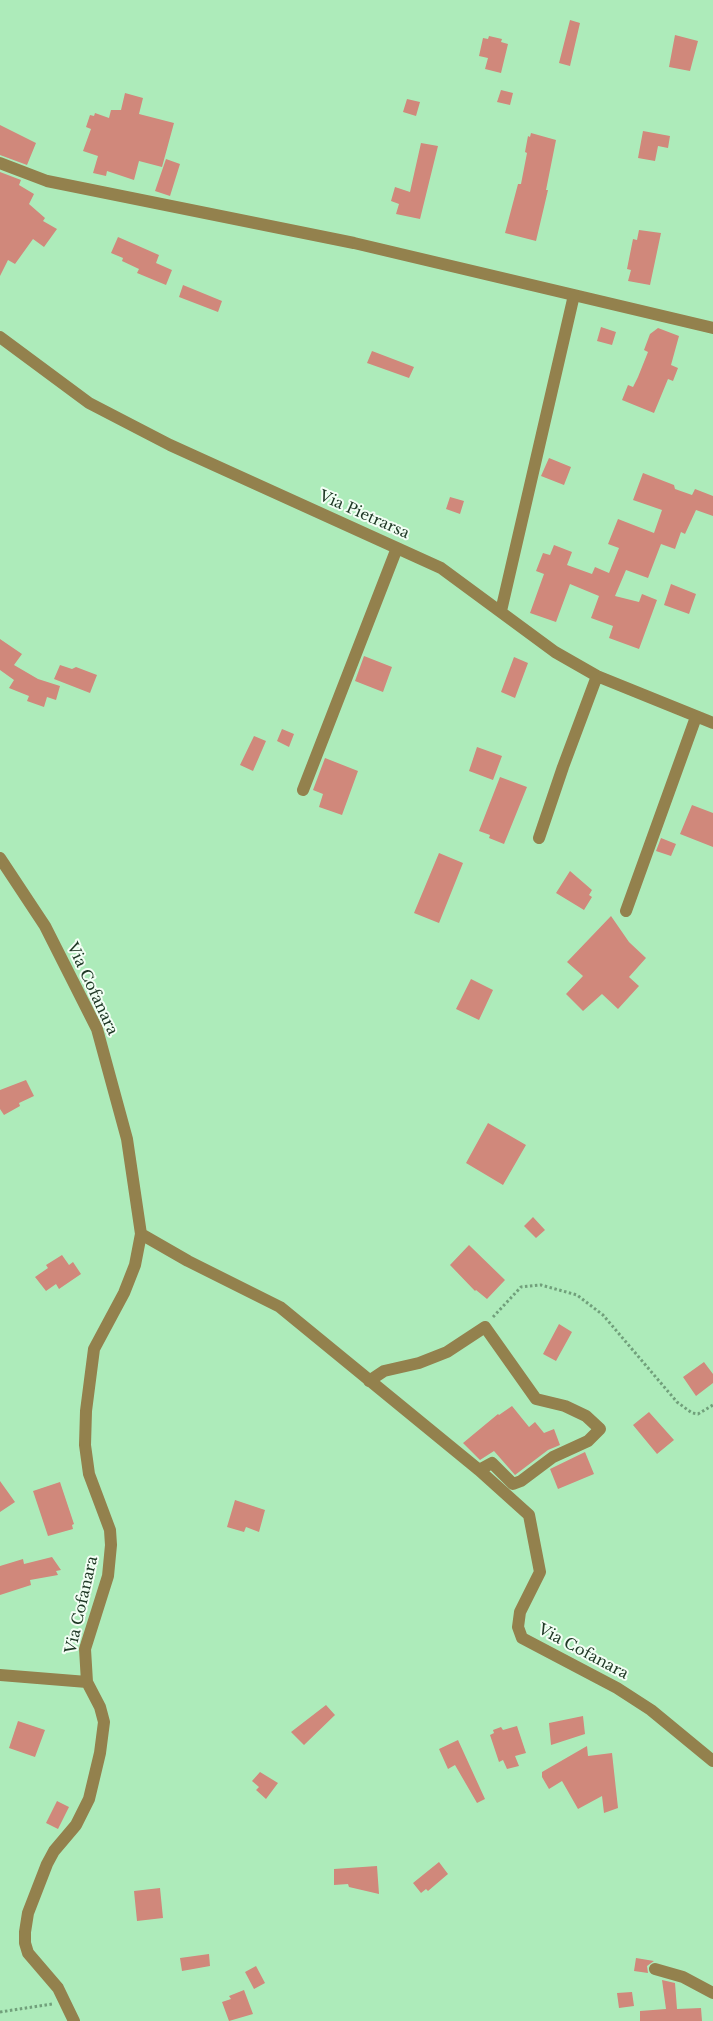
<!DOCTYPE html>
<style>
body{margin:0}
canvas{display:block;background:#adebba}
</style>
<canvas width="713" height="2021"></canvas>
<script>
const c = document.querySelector('canvas').getContext('2d');
c.lineJoin = 'round';
function fillPath(path, color) {
  c.fillStyle = color;
  c.fill(path, 'evenodd');
}
function shape(rows) {
  const path = new Path2D();
  for (const r of rows) {
    path.moveTo(r[0], r[1]);
    for (let i = 2; i < r.length; i += 2) path.lineTo(r[i], r[i + 1]);
  }
  return path;
}
function stroke(path, color, width, dash) {
  c.strokeStyle = color;
  c.lineWidth = width;
  c.lineCap = dash ? 'butt' : 'round';
  c.setLineDash(dash || []);
  c.stroke(path);
}
function drawText(font, color, halo, rows, align = 'center') {
  c.font = font + ' "Libre Baskerville",serif';
  c.lineWidth = 4;
  c.setLineDash([]);
  c.textBaseline = 'middle';
  c.strokeStyle = halo;
  c.fillStyle = color;
  for (const [text, x, y, turn = 0] of rows) {
    c.save();
    c.translate(x, y);
    c.rotate((+turn || 0) * Math.PI / 180);
    c.textAlign = isNaN(turn) ? turn : align;
    if (halo) c.strokeText(text, 0, 0);
    c.fillText(text, 0, 0);
    c.restore();
  }
}
fillPath(shape([
 [570,20,580,23,570,66,559,63],
 [675,35,698,41,690,71,669,67],
 [489,36,502,39,501,42,508,44,501,73,485,69,488,58,479,56,483,38,488,39],
 [501,90,513,93,510,105,497,102],
 [125,93,143,98,139,114,174,123,162,167,139,161,134,180,107,171,106,176,93,173,98,156,83,151,91,129,86,127,90,115,94,116,95,113,109,118,111,110,121,110],
 [407,99,420,102,416,116,403,112],
 [0,125,36,143,27,165,0,155],
 [643,131,670,136,668,148,658,146,655,161,638,158],
 [531,133,556,140,546,190,548,190,536,241,505,233,518,184,521,184,527,153,525,152,528,136,530,137],
 [421,143,438,146,420,219,396,214,399,204,391,201,395,187,410,192],
 [166,159,180,164,170,196,155,191],
 [0,172,21,180,19,185,34,194,29,204,45,218,43,221,57,229,44,247,33,239,15,264,8,260,0,276],
 [639,230,661,233,650,285,628,281,631,270,627,269,633,239,637,240],
 [118,237,159,255,156,263,172,270,166,285,137,273,139,269,122,261,123,258,111,253],
 [183,285,222,301,218,312,179,297],
 [601,327,616,332,612,345,597,341],
 [658,328,679,336,671,365,678,368,673,381,668,379,654,413,622,400,628,385,633,387,638,377,648,352,644,350,650,334],
 [372,351,414,367,409,378,367,363],
 [549,458,571,467,564,485,541,476],
 [643,473,674,485,675,489,692,495,695,489,713,496,713,516,696,510,685,534,681,532,675,549,661,544,648,578,626,570,615,596,639,602,642,594,657,600,639,649,609,638,613,626,591,618,599,596,570,584,556,622,530,613,544,574,536,571,543,553,550,555,554,545,572,552,567,565,592,574,595,567,609,573,619,548,608,544,618,519,654,533,662,510,633,500],
 [450,497,464,501,460,514,446,509],
 [671,584,696,594,689,614,664,605],
 [0,639,22,654,14,665,38,679,60,686,56,700,47,697,44,707,27,701,29,696,9,688,14,680,0,670],
 [364,656,392,667,383,692,355,681],
 [514,657,528,663,515,698,501,692],
 [60,665,72,669,76,667,97,675,90,693,54,679],
 [282,729,294,734,289,747,277,741],
 [254,736,266,741,253,771,240,765],
 [477,747,502,756,493,780,469,771],
 [325,758,358,771,342,815,319,807,323,794,313,790],
 [500,777,527,787,504,844,489,838,490,835,479,831],
 [692,805,713,813,713,847,680,834],
 [661,838,676,844,671,856,656,851],
 [439,853,463,863,439,923,414,913],
 [570,871,592,890,589,895,592,897,584,910,556,893],
 [611,916,629,942,646,958,629,977,639,986,618,1009,602,994,583,1011,566,994,583,976,567,962],
 [471,979,493,990,479,1020,456,1009],
 [26,1080,34,1096,19,1103,20,1106,4,1115,0,1109,0,1090],
 [488,1123,526,1145,503,1185,466,1163],
 [533,1217,545,1230,536,1238,524,1226],
 [469,1245,505,1280,487,1299,476,1290,475,1291,450,1265],
 [62,1255,69,1265,73,1262,81,1274,59,1289,56,1284,46,1291,35,1277,48,1268,46,1265],
 [559,1324,572,1332,556,1361,543,1354],
 [704,1362,713,1374,713,1383,696,1396,683,1377],
 [512,1406,529,1427,535,1422,544,1433,554,1429,560,1445,548,1450,515,1475,494,1451,480,1460,463,1443,498,1414,499,1415],
 [649,1412,674,1440,657,1454,633,1425],
 [585,1452,594,1474,558,1489,550,1469],
 [0,1481,15,1502,0,1512],
 [60,1482,74,1524,72,1525,73,1529,48,1536,33,1491],
 [235,1500,265,1510,259,1532,246,1527,244,1532,227,1527],
 [52,1557,61,1570,56,1571,58,1575,30,1580,31,1585,0,1595,0,1566,23,1559,24,1564],
 [326,1705,335,1715,304,1745,291,1732],
 [583,1716,585,1734,551,1745,549,1723],
 [18,1721,45,1730,35,1757,9,1748],
 [517,1726,526,1753,515,1756,519,1766,507,1769,503,1760,499,1762,490,1735,494,1733,493,1730,501,1727,503,1730],
 [458,1740,485,1799,477,1803,455,1765,448,1769,439,1749],
 [587,1746,588,1756,612,1753,618,1808,604,1813,602,1796,578,1809,562,1781,549,1789,542,1777,542,1772],
 [260,1772,278,1783,266,1799,256,1790,259,1787,252,1781],
 [57,1801,69,1807,58,1829,46,1823],
 [439,1862,448,1874,428,1891,426,1889,421,1893,413,1883],
 [377,1866,379,1894,349,1887,348,1884,334,1885,334,1869],
 [160,1888,163,1918,137,1921,134,1891],
 [209,1954,210,1966,182,1971,180,1958],
 [636,1958,654,1961,647,1966,648,1973,634,1971],
 [256,1966,265,1983,254,1989,245,1972],
 [662,1980,675,1983,677,2009,701,2008,702,2021,640,2021,640,2011,666,2009],
 [244,1990,253,2014,229,2021,222,2002,231,1999,229,1996],
 [632,1992,634,2006,619,2008,617,1993]
]), '#d0887b');
stroke(shape([
 [493,1317,521,1287,541,1285,577,1295,603,1315,677,1402,692,1413,698,1414,713,1405],
 [0,2012,52,2004]
]), '#71a07b', 3, [2.5, 2.5]);
stroke(shape([
 [0,163,47,181,354,243,713,328],
 [0,337,89,403,170,445,441,568,555,652,597,676,713,723],
 [501,611,574,295],
 [303,790,397,548],
 [539,838,563,767,597,676],
 [0,858,45,926,97,1029,127,1139,141,1234,135,1265,124,1293,94,1349,86,1411,85,1445,89,1474,110,1530,111,1545,108,1576,85,1649,87,1682,100,1707,104,1722,100,1753,89,1799,76,1825,54,1851,47,1864,28,1913,25,1932,25,1943,28,1953,58,1988,74,2021],
 [626,911,696,717],
 [141,1234,188,1261,280,1307,479,1470,529,1515,540,1572,520,1612,518,1627,522,1638,617,1688,651,1710,713,1761],
 [369,1381,384,1371,419,1363,447,1352,485,1327,536,1399,565,1406,586,1416,600,1429,588,1441,553,1457,521,1481,513,1484,492,1463,479,1470],
 [0,1675,87,1682],
 [655,1969,683,1977,713,1993]
]), '#93814d', 12);
drawText('15px', '#1e3724', '#f2fef4', [
 ["Via Pietrarsa",364,515,24],
 ["Via Cofanara",92,989,65],
 ["Via Cofanara",82,1605,-77],
 ["Via Cofanara",583,1652,28]
]);
</script>
